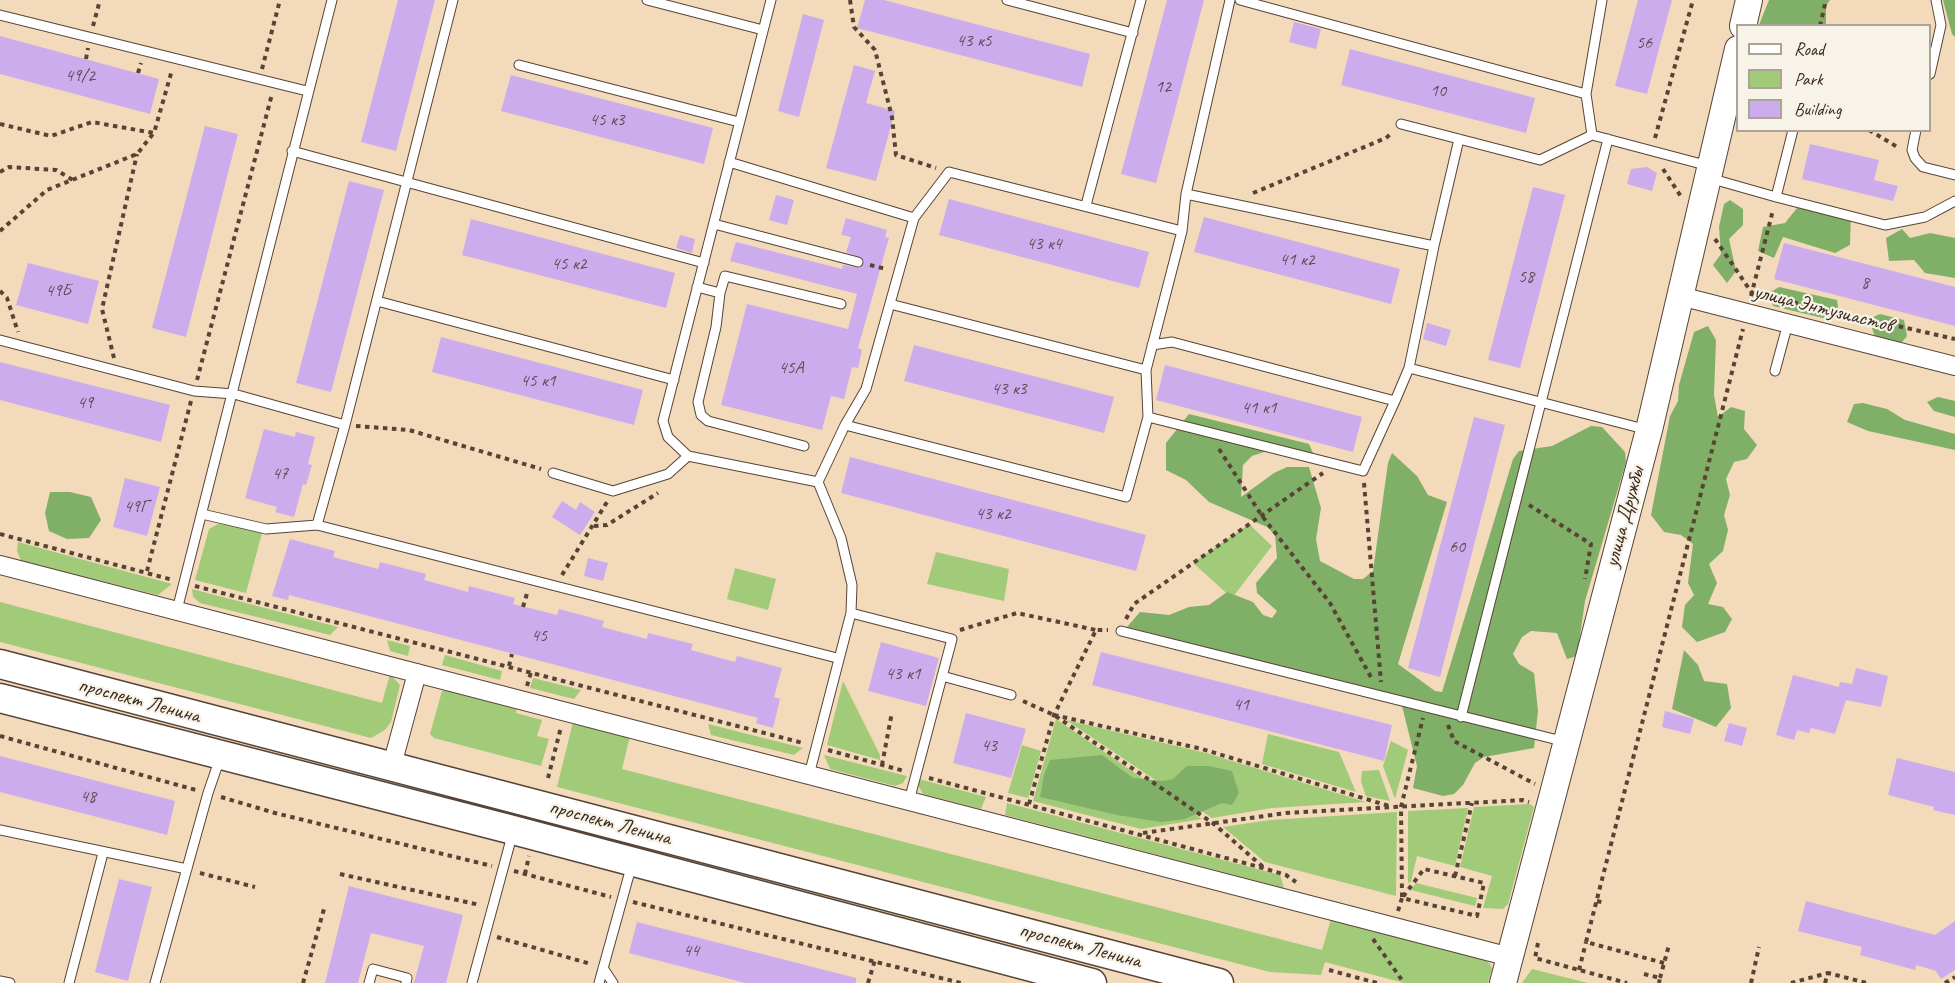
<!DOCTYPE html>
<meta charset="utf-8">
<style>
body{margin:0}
#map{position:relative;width:1955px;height:983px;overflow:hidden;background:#f3dabb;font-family:Caveat,sans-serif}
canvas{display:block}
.legend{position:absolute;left:1736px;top:24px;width:195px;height:108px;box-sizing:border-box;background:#f7f3e8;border:2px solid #aca397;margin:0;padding:8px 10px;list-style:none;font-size:18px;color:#3b2a1e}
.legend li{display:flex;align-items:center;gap:12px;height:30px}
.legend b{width:30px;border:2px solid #aca397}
</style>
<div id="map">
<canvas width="1955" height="983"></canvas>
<ul class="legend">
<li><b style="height:8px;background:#fff"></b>Road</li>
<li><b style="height:16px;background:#a1cb78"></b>Park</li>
<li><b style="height:16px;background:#cdaced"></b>Building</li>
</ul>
</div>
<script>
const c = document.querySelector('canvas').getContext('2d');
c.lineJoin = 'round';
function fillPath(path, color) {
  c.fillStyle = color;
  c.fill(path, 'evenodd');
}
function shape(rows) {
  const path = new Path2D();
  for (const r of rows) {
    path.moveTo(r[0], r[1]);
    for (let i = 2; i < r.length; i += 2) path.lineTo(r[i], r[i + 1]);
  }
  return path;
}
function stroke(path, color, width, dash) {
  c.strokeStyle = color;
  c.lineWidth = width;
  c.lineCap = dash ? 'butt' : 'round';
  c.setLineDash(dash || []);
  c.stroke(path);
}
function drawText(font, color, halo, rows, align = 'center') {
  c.font = font + ' Caveat,sans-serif';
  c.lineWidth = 4.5;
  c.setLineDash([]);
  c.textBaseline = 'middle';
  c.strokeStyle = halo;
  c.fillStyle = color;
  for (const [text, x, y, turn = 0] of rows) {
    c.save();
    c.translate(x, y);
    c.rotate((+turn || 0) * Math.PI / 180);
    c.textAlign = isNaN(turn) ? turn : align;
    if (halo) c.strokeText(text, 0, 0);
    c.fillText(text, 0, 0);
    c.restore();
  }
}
fillPath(shape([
 [218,524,231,525,262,533,246,593,195,580,209,529],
 [1249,524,1272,546,1232,598,1193,563],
 [18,542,172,584,158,595,21,561,17,551],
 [936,552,1009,569,1004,601,927,584],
 [735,568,776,579,768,610,727,599],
 [192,589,338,627,330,635,200,603,193,597],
 [0,602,382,703,390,674,400,685,391,722,385,730,371,738,0,642],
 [387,640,410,646,408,656,390,651],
 [445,655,502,671,500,680,442,665],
 [533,678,581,690,574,699,530,688],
 [843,681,880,755,880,760,827,745],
 [449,689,517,707,516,713,542,720,537,736,549,739,541,766,434,738,430,734,442,691],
 [1056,719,1202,819,1141,829,1033,801],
 [1066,720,1206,753,1366,802,1272,808,1212,818],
 [573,722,630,736,622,769,1322,950,1331,919,1481,957,1490,964,1492,969,1488,983,1404,983,1325,962,1321,975,1270,972,557,787],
 [708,724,803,748,794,755,711,735],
 [1268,734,1339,752,1356,792,1262,764],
 [1391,741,1408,750,1395,799,1383,766],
 [1022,745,1041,751,1028,798,1008,793],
 [824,755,907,776,903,783,895,786,830,769],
 [1379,770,1390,801,1366,796,1361,782,1362,771],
 [919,779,986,797,981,809,923,794,918,785],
 [1007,803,1280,875,1284,888,1005,815],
 [1530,804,1534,807,1508,904,1503,909,1483,908,1492,876,1460,867,1474,807],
 [1468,808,1455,866,1417,856,1411,882,1408,883,1408,811],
 [1397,812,1396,896,1265,862,1223,827,1270,820],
 [1416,883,1477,898,1475,906,1411,890],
 [1532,969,1588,983,1522,983]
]), '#a1cb78');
fillPath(shape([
 [1769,0,1830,0,1826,6,1826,25,1759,25],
 [1943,0,1955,0,1955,37,1952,34],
 [1730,200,1743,209,1743,225,1729,239,1736,271,1727,283,1713,265,1721,254,1719,227,1724,204],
 [1801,203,1851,212,1850,245,1835,253,1783,237,1774,258,1758,251,1763,227,1785,223],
 [1902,229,1910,238,1930,233,1955,238,1955,278,1925,273,1914,260,1889,261,1886,238],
 [1779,287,1837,300,1839,313,1831,320,1773,306,1769,293],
 [1880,314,1904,320,1907,336,1898,347,1877,343,1869,319],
 [1708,326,1716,340,1714,395,1718,417,1731,407,1745,411,1744,429,1757,445,1747,459,1734,462,1726,479,1730,495,1724,515,1728,530,1723,551,1709,564,1717,583,1708,604,1723,607,1732,619,1725,632,1697,642,1682,627,1685,605,1694,595,1688,583,1693,544,1681,535,1664,532,1651,515,1670,416,1678,401,1679,385,1694,332],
 [1938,397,1955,401,1955,417,1934,411,1927,402],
 [1863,403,1887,409,1905,420,1955,434,1955,450,1868,431,1847,422,1854,404],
 [1189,414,1309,444,1313,453,1267,451,1252,456,1243,465,1241,497,1274,473,1287,467,1309,467,1321,508,1316,539,1320,561,1354,579,1363,579,1373,571,1388,463,1392,453,1417,476,1428,495,1447,502,1398,664,1435,691,1442,692,1513,459,1519,451,1552,446,1591,426,1602,427,1625,452,1626,462,1585,601,1577,656,1567,659,1557,633,1531,631,1522,637,1513,654,1519,664,1534,673,1538,711,1534,748,1484,757,1475,763,1463,785,1454,794,1443,796,1413,788,1417,766,1400,698,1127,627,1140,612,1169,615,1189,607,1209,605,1227,592,1253,602,1263,615,1272,618,1277,611,1257,593,1256,583,1277,558,1275,535,1267,527,1209,502,1186,480,1166,470,1166,443],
 [50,492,70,492,91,497,101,520,89,538,67,539,49,531,45,513],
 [1684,650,1698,665,1704,681,1727,684,1731,708,1716,727,1672,709],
 [1102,755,1133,778,1163,781,1173,779,1187,766,1209,766,1232,771,1239,793,1232,805,1222,803,1185,819,1161,822,1117,815,1040,797,1044,775,1050,760]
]), '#80af68');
fillPath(shape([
 [398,0,435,0,396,151,361,142],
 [865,0,884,0,1090,54,1082,87,857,28],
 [1167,0,1204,0,1156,183,1121,174],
 [1638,0,1672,0,1647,94,1615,86],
 [803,14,824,20,799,117,778,111],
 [1294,22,1321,29,1316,49,1289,42],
 [0,36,159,79,150,114,0,74],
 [1350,49,1535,98,1526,133,1341,85],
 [854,65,875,71,866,103,895,111,876,181,826,168],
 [511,75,713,128,704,164,501,111],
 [205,126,238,134,186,337,152,328],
 [1810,144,1879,160,1874,180,1898,186,1893,201,1802,179],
 [1647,167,1657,173,1652,191,1627,184,1631,169],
 [349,181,384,190,331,392,296,383],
 [1533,187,1565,195,1520,368,1488,360],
 [776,195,794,200,787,225,769,220],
 [949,199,1149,252,1139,288,939,235],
 [1204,217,1400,269,1391,304,1194,252],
 [846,218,887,230,885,237,889,238,858,348,862,350,858,368,852,367,844,399,831,396,822,430,721,405,747,304,848,329,857,294,730,261,736,242,842,269,843,265,860,268,864,260,846,252,851,237,841,235],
 [471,219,675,273,666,308,462,255],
 [680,235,695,239,692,253,676,248],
 [1784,243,1955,287,1955,326,1774,279],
 [28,263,99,281,88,324,16,305],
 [1427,323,1451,330,1446,346,1423,339],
 [441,337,643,390,634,425,432,372],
 [914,345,1114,397,1104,433,904,381],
 [0,362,170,405,161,442,0,400],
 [1165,365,1362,417,1353,452,1156,400],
 [1474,417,1505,425,1440,677,1408,668],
 [264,429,295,437,296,432,315,437,308,464,312,465,306,485,303,484,294,517,275,512,277,507,245,498],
 [850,457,1146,535,1136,571,841,493],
 [125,478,160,487,147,536,113,527],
 [562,501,576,510,580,502,595,512,580,535,552,517],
 [290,539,335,551,333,557,378,569,380,562,426,574,424,580,468,592,469,586,515,598,513,604,557,615,559,609,604,621,602,627,647,639,648,633,693,644,691,650,735,662,737,656,782,668,774,697,780,699,773,728,756,723,758,718,289,595,288,600,272,596],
 [588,558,608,563,603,581,584,576],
 [881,642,939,658,926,706,868,691],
 [1101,652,1392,725,1384,761,1092,685],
 [1856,668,1888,676,1881,707,1846,700,1835,734,1811,728,1809,733,1797,730,1794,740,1776,735,1793,675,1839,687,1840,682,1852,684],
 [1665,711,1694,719,1690,734,1662,727],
 [966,713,1026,729,1011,778,953,763],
 [1729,723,1747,728,1742,746,1724,741],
 [0,756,175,801,167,835,0,792],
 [1897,758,1955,772,1955,815,1933,810,1934,807,1888,795],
 [119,879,152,887,128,981,95,972],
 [349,886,463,915,446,983,414,983,424,946,371,933,358,983,325,983],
 [1806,901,1935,935,1955,921,1955,970,1941,979,1936,971,1916,965,1915,970,1860,955,1862,947,1798,931],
 [637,922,856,978,856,983,745,983,629,953]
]), '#cdaced');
const lane = shape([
 [647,0,763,30],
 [771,0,663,421,668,437,688,456,818,482],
 [1007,0,1133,33],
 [1240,0,1586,94],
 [0,15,307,91],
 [519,65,739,122],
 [1930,74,1941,25,1936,0],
 [1401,124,1540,160,1592,135,1586,94,1602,0],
 [1916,130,1912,150,1915,158,1923,167,1955,175],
 [1592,135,1709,166],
 [292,151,704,263],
 [729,162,914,218],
 [1709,178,1776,197,1793,130],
 [1776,197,1885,225,1925,217,1955,201],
 [1086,205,1141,0],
 [714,224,858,262],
 [1434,246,1459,139],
 [697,287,720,293,716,327,698,402,701,415,708,421,804,446],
 [720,293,725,276,841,304],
 [377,301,674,380],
 [890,304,1146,370],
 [0,340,194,391,234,394,345,425,453,0],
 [1152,345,1172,342,1395,401,1409,368,1434,246,1186,194],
 [1409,368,1648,430],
 [1775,371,1788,323],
 [1148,417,1363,471,1395,401],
 [345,425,317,525,837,658],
 [845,425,866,389,914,218,949,172,1182,231],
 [553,473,613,491,668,474,688,456],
 [202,514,266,529,317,525],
 [177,610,332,0],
 [851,613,952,639,909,801],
 [1121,631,1566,742],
 [942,676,1011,695],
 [1461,717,1608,139],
 [809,775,851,613,852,585,841,538,818,482,845,425,1126,497,1148,417,1146,370,1182,231,1186,194,1230,0],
 [0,830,187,869],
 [603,968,613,983],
 [0,981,10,983],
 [69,983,103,853],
 [155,983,208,793,220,758],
 [369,983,373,969,407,978,406,983],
 [472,983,513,832],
 [599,983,632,864]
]);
const street = shape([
 [1680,296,1955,366],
 [0,565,1510,957],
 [392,765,417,673]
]);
const secondary = shape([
 [1743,26,1749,0],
 [1503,983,1649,430,1738,49]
]);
const primary = shape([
 [0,664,1219,983],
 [0,698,513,830,1092,983]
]);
stroke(lane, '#574436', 11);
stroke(street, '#574436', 20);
stroke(secondary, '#574436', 28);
stroke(primary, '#574436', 31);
stroke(shape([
 [850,0,854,27,875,50,892,117,896,155,936,168],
 [93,26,100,0],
 [1820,26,1826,0],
 [86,59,88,48],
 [262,69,280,0],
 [138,73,141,63],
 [0,124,51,136,92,122,154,133,172,70],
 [1869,130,1899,148],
 [1655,138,1693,0],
 [1663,169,1682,198],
 [0,172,9,167,56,170,73,180],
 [1253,193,1386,138,1392,133],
 [0,231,47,190,137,154,153,134],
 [1715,239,1752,293,1955,339],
 [870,265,886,269],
 [0,291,7,298,18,332],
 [1751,296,1773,210],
 [114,358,102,309,137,154],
 [197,380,272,94],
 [356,426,409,430,541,469],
 [1219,449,1262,516,1330,603,1372,679],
 [1364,483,1381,682],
 [1529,505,1591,544,1585,579],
 [594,526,607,525,658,493],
 [0,534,173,580],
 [147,571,191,401],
 [562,575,607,502],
 [195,586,803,743],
 [523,607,528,590],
 [1126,619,1134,604,1323,473],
 [960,630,1017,613,1096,630],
 [509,666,512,654],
 [527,686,531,672],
 [1023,701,1054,715,1214,824,1263,867],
 [1054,715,1202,749,1389,806],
 [1448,725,1454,741,1535,784],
 [0,736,196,790],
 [828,750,904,771],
 [882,765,892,712],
 [548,778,561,727],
 [929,778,1263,868,1286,875,1296,882],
 [221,797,275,813,492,866],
 [1029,804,1054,715,1096,630,1108,630],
 [1143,833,1286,813,1522,800,1529,802],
 [514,871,611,897],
 [200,873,255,887],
 [340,874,480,905],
 [525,874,529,856],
 [1455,876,1472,803],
 [1402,897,1401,807,1423,718],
 [1597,901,1605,903],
 [633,902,961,983],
 [1398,911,1402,898,1477,916,1484,883,1424,869,1402,898],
 [497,937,591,964],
 [1373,939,1404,983],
 [1538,943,1535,958,1627,983],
 [1664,963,1586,942,1743,329],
 [1329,970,1377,983],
 [1579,970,1586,942],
 [1644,974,1660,978,1659,983],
 [1660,978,1669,945],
 [303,983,324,909],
 [868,983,875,960],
 [1751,983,1759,947],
 [1791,983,1828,973],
 [1825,983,1828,973,1867,983],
 [1945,983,1955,977]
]), '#574436', 4, [4.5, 4.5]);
stroke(lane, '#fff', 9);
stroke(street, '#fff', 18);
stroke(secondary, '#fff', 26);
stroke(primary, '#fff', 28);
drawText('18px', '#604a52', null, [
 ["43 к5",974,41],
 ["56",1644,43],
 ["49/2",80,76],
 ["12",1163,87],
 ["10",1438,91],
 ["45 к3",607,120],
 ["43 к4",1044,244],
 ["41 к2",1297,260],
 ["45 к2",569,264],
 ["58",1526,277],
 ["8",1865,283],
 ["49Б",58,291],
 ["45А",791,368],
 ["45 к1",538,381],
 ["43 к3",1009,389],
 ["49",85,403],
 ["41 к1",1259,408],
 ["47",280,474],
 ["49Г",136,507],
 ["43 к2",993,514],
 ["60",1457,547],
 ["45",539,636],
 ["43 к1",903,674],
 ["41",1241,705],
 ["43",989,746],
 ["48",88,797],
 ["44",691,951]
]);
drawText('21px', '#3b2a1e', '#f7f3e8', [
 ["улица Энтузиастов",1823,309,14],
 ["улица Дружбы",1625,517,-75],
 ["проспект Ленина",139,701,15],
 ["проспект Ленина",610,823,15],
 ["проспект Ленина",1080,946,15]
]);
</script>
